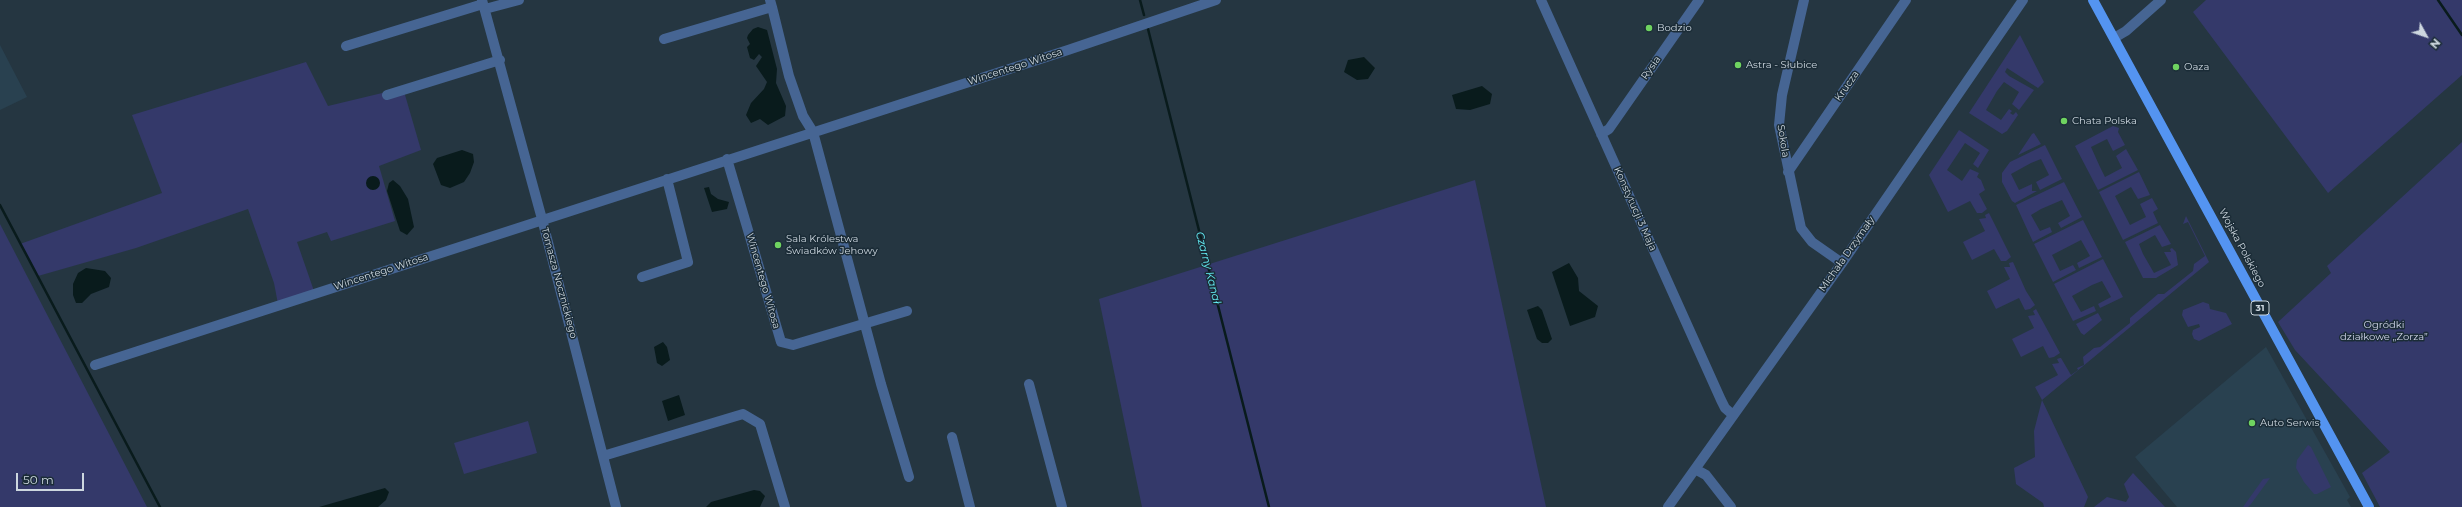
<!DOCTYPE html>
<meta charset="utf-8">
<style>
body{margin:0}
#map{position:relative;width:2462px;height:507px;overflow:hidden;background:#253641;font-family:Montserrat,sans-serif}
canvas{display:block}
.north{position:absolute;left:2406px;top:16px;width:40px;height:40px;-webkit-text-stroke:3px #1b2c37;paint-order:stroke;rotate:130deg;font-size:11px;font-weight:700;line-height:16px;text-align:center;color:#cdd7df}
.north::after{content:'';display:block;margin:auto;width:14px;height:18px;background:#cdd7df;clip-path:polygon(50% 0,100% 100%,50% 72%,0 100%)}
.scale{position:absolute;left:16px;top:473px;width:68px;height:18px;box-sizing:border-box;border:2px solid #cdd7df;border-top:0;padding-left:5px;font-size:12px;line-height:14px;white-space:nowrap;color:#cdd7df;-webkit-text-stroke:3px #1b2c37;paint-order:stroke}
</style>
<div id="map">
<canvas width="2462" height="507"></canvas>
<div class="north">N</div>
<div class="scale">50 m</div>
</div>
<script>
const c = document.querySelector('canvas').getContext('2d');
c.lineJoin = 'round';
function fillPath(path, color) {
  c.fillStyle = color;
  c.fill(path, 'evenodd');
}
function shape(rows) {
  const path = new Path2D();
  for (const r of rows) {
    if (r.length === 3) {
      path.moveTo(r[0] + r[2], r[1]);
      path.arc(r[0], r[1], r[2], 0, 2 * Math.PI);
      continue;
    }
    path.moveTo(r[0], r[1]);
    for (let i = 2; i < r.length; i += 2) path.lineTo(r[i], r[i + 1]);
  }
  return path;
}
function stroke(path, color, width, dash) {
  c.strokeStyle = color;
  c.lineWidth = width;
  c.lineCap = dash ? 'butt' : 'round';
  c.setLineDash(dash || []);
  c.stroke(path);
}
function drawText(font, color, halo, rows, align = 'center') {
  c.font = font + ' Montserrat,sans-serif';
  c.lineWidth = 3;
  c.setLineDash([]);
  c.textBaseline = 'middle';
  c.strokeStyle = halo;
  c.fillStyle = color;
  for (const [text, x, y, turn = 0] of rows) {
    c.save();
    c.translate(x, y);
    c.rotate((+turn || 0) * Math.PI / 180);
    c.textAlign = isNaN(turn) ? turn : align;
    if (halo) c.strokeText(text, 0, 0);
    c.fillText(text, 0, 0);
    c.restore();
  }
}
fillPath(shape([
 [0,45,27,97,0,110],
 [2266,347,2350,497,2347,500,2351,507,2177,507,2135,457]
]), '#294150');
fillPath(shape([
 [2206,0,2462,0,2462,75,2328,193,2193,12],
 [2020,35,2044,82,2038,88,2007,68,2005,72,2009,76,2034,90,2019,110,2012,104,2019,92,2004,82,1997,91,1986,110,2001,120,2009,109,2012,111,2010,113,2013,115,2016,112,2018,115,2007,131,2002,134,1969,113],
 [306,62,328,106,403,88,421,150,379,166,395,221,331,241,327,232,297,242,314,291,278,304,274,283,248,209,136,248,38,276,20,244,162,193,132,115],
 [2113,126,2119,128,2118,132,2125,145,2113,151,2107,139,2091,147,2100,167,2105,177,2122,168,2116,156,2126,149,2138,170,2098,190,2075,146],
 [1959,130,1989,150,1978,168,1973,164,1980,153,1965,143,1947,170,1962,181,1970,169,1979,173,1977,177,1981,180,1985,190,1979,194,1987,209,1982,213,1977,213,1970,201,1948,212,1929,175],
 [2034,133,2041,144,2018,155,2032,134],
 [2462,142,2462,507,2380,507,2362,473,2390,452,2295,350,2278,322,2331,273,2327,266],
 [2045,145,2062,179,2040,190,2036,182,2049,175,2041,159,2031,163,2011,174,2019,190,2032,184,2032,191,2037,191,2015,203,2012,201,2002,182,2002,173,2010,162],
 [2139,172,2150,195,2138,199,2131,187,2115,196,2130,225,2146,217,2140,204,2152,198,2158,209,2153,212,2158,223,2123,240,2099,192],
 [1475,180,1546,507,1142,507,1099,299],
 [2064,182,2082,217,2061,228,2058,223,2070,216,2062,200,2041,209,2031,215,2040,231,2050,227,2052,232,2033,242,2016,205],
 [1989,213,2011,257,2006,261,2001,261,1994,249,1972,260,1963,242,1985,231,1979,219,1986,218,1985,215],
 [2186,216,2209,262,2042,400,2088,497,2084,507,2044,507,2043,503,2016,484,2014,468,2035,457,2034,431,2042,400,2035,387,2058,375,2052,364,2059,363,2057,359,2060,358,2061,358,2071,375,2078,370,2077,368,2084,365,2083,357,2094,348,2100,347,2130,323,2130,318,2158,294,2164,294,2193,271,2194,264,2205,256,2188,222,2183,224],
 [2083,220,2102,257,2079,268,2077,263,2090,256,2081,240,2052,255,2060,271,2073,265,2076,270,2053,282,2034,244],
 [0,224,147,507,0,507],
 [2160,225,2171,244,2162,247,2155,235,2139,244,2143,254,2154,273,2171,265,2164,252,2171,252,2170,249,2172,248,2176,252,2178,265,2156,278,2143,278,2125,242],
 [2103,259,2123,297,2100,308,2098,304,2111,297,2102,281,2092,285,2072,296,2081,312,2094,306,2096,311,2073,321,2054,284],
 [2013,262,2026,291,2035,305,2030,309,2025,310,2019,298,1996,309,1987,291,2010,279,2004,267,2010,267,2009,263],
 [2203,302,2209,304,2210,309,2226,313,2232,324,2199,341,2194,339,2192,334,2193,330,2200,327,2199,324,2188,327,2182,315,2183,310],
 [2036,309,2060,353,2054,357,2049,358,2043,346,2021,357,2012,339,2034,328,2028,316,2035,315,2033,311],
 [2098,313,2102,320,2084,335,2081,333,2076,324],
 [528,421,537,453,464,474,454,443],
 [2308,445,2311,447,2331,487,2317,494,2314,494,2304,482,2296,468,2297,460],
 [2133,473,2165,507,2094,507,2107,497,2126,502,2129,497,2124,484],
 [2270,478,2251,504,2248,507,2243,507,2263,479]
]), '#34396a');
fillPath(shape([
 [758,27,767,30,777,69,776,83,786,106,785,116,768,125,760,119,751,123,746,115,751,103,764,89,767,82,756,66,762,57,759,54,754,60,750,58,747,47,750,44,747,38,748,35,753,29],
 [1364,57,1375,68,1368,79,1357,80,1344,72,1348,60],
 [1482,86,1492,94,1490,104,1470,110,1456,109,1452,95],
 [462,150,473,154,474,162,470,173,464,182,450,188,441,185,433,164,437,158],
 [373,183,7],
 [393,180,400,186,408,199,414,227,407,235,400,231,387,191,389,183],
 [709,187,711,194,718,199,729,202,727,209,712,212,704,188],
 [1569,263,1578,278,1579,291,1598,306,1595,317,1570,326,1552,272],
 [86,268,105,271,111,278,109,287,91,294,82,303,76,303,73,295,73,284,78,273],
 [1538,306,1542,310,1552,339,1548,343,1542,343,1537,339,1527,310],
 [663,342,667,347,670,360,662,366,657,363,654,347],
 [679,395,685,415,668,421,662,401],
 [385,488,389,492,386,500,378,507,319,507],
 [754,490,760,491,765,496,760,507,706,507,711,502]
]), '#091b1c');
stroke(shape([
 [1140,0,1144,15],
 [2438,0,2462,35],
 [1148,29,1269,507],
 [0,205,160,507]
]), '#091b1c', 2.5);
stroke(shape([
 [482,0,542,219,616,507],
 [1541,0,1721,400,1725,408,1733,415],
 [1804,0,1782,95,1779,125,1801,228,1812,242,1842,263],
 [772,7,789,76,803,116,813,132,881,384,909,477],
 [485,9,519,0],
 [2114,38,2126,31,2161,0],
 [664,39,772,7,770,0],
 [346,46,483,4],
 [387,95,500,60],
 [1601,134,1609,129,1699,0],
 [727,159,781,342,793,345,907,311],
 [1788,172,1906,0],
 [642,277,688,262,667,179],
 [95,365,1068,50,1216,0],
 [1029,384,1062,507],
 [952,437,970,507],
 [603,456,743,414,760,424,785,507],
 [1695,469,1706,475,1731,507],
 [1668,507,1842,263,2023,0]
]), '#466593', 10);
stroke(shape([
 [2093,0,2369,507]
]), '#5494f1', 10);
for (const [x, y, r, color] of [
 [1649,28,4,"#6fd360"],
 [1738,65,4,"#6fd360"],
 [2176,67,4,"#6fd360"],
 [2064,121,4,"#6fd360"],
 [778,245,4,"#6fd360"],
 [2252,423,4,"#6fd360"]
]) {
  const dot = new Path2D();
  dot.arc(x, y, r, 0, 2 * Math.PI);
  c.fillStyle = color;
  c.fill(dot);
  stroke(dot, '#1b2c37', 1.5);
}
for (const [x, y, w] of [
 [2260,308,18]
]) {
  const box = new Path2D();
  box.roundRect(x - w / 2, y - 7, w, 14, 3);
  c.fillStyle = '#1b2c37';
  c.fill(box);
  stroke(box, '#cdd7df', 1);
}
drawText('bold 9px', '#cdd7df', null, [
 ["31",2260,308]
]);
drawText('10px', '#cdd7df', '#1b2c37', [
 ["Bodzio",1657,28],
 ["Astra - Słubice",1746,65],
 ["Oaza",2184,67],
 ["Chata Polska",2072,121],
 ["Sala Królestwa",786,239],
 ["Świadków Jehowy",786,251],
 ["Auto Serwis",2260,423]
], 'left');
drawText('10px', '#cdd7df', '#1b2c37', [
 ["Wincentego Witosa",1015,67,-18],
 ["Rysia",1651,68,-55],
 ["Krucza",1847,86,-55],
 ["Sokola",1783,141,81],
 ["Konstytucji 3 Maja",1635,209,66],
 ["Wojska Polskiego",2242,248,62],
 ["Michała Drzymały",1847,254,-55],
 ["Wincentego Witosa",381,272,-18],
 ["Wincentego Witosa",763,281,74],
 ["Tomasza Nocznickiego",559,283,75]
]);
drawText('10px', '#d2d6eb', '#1b2c37', [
 ["Ogródki",2384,325],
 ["działkowe „Zorza”",2384,337]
]);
drawText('italic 11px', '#65f1f8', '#1b2c37', [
 ["Czarny Kanał",1208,268,76]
]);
</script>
